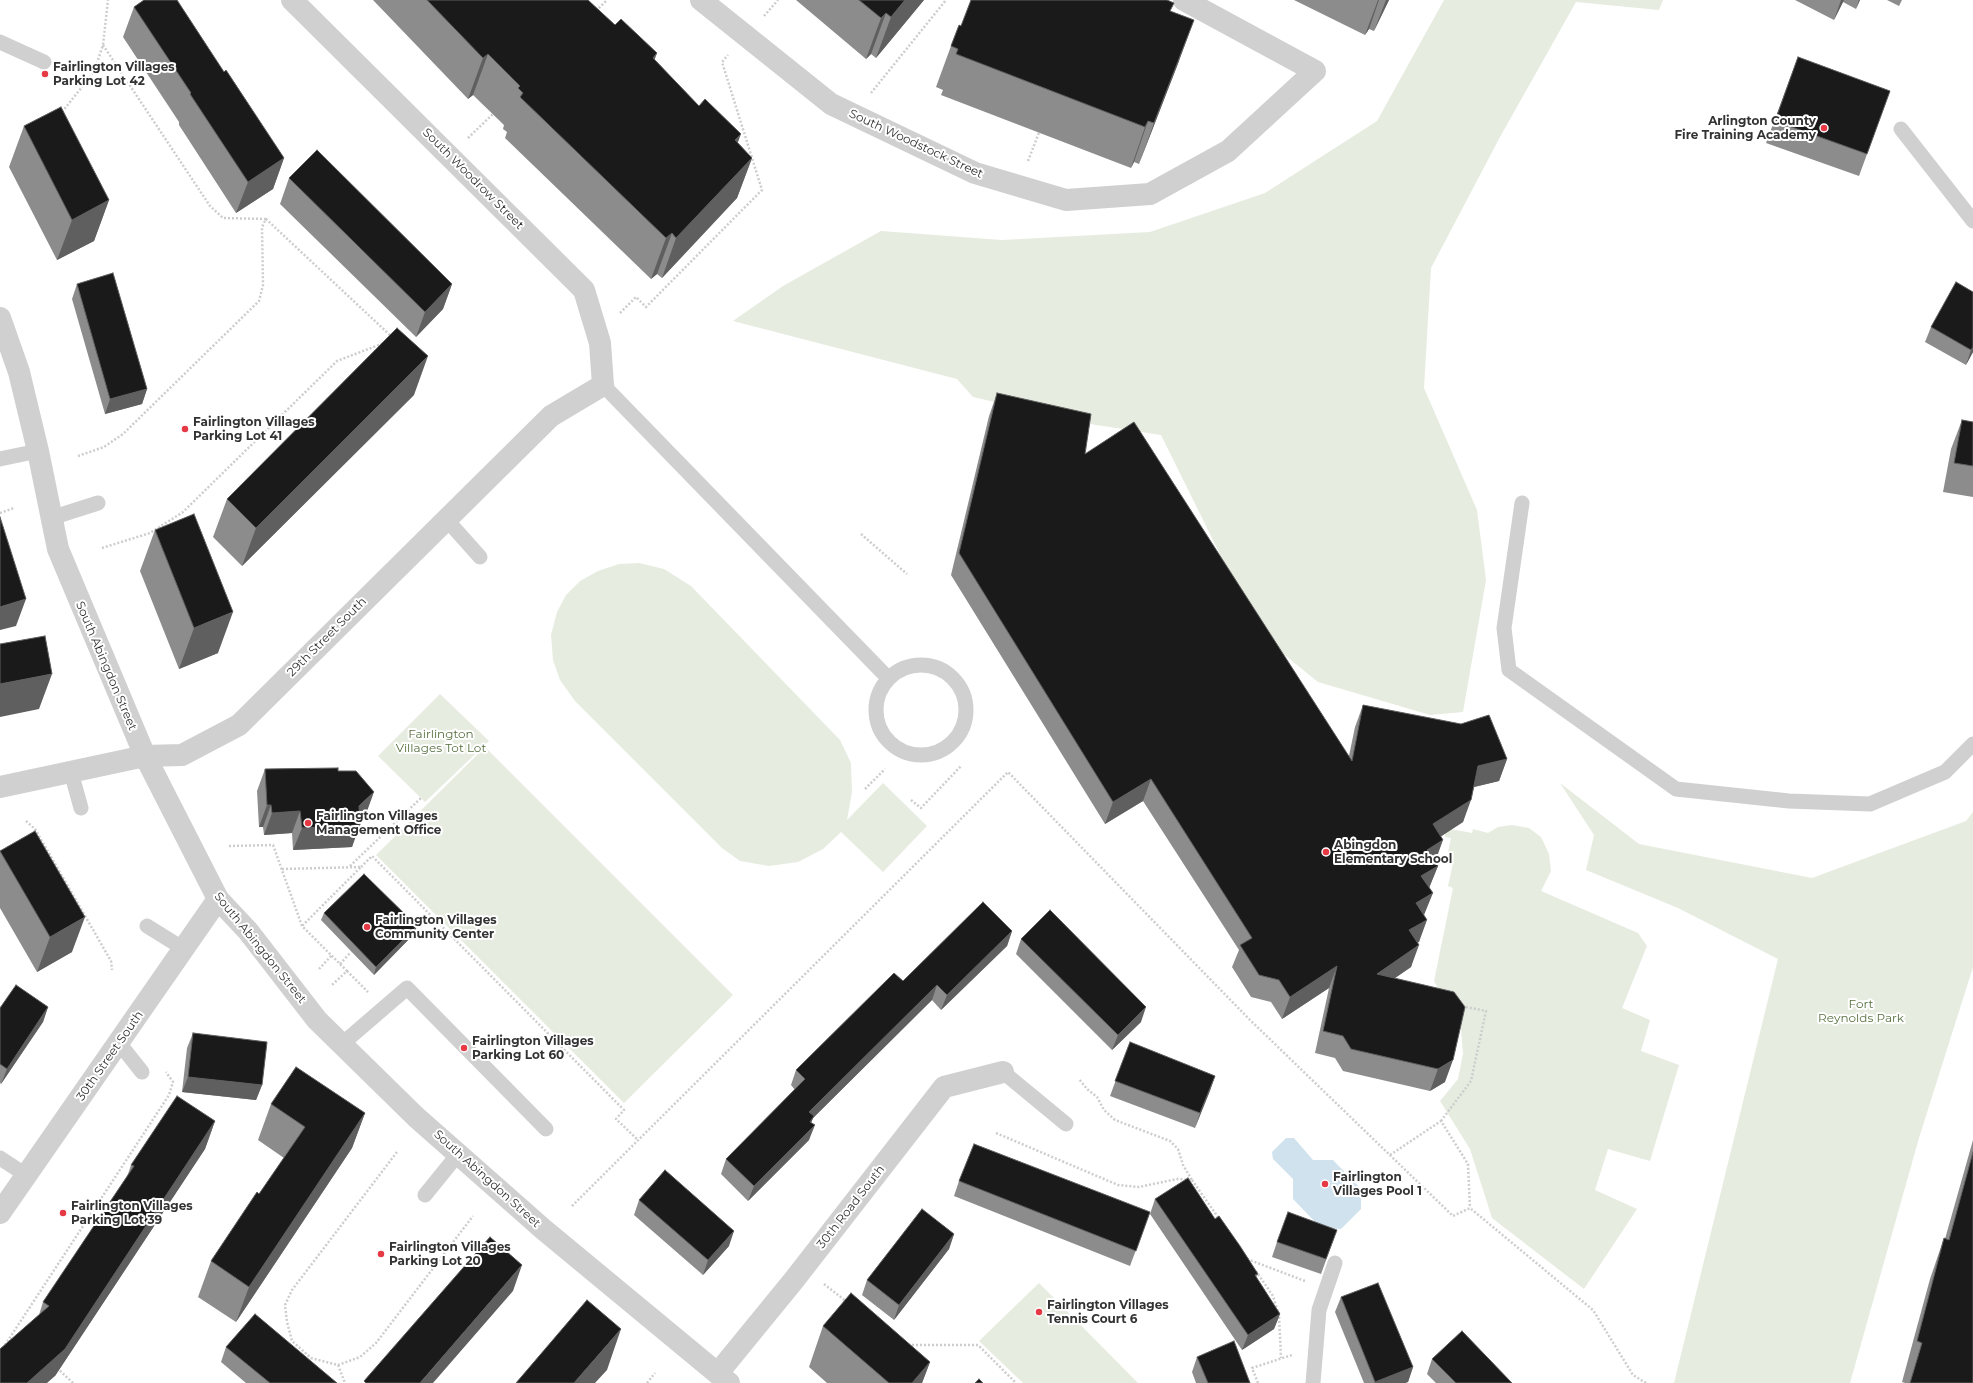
<!DOCTYPE html>
<style>
body{margin:0}
canvas{display:block;background:#fff}
</style>
<canvas width="1973" height="1383"></canvas>
<script>
const c = document.querySelector('canvas').getContext('2d');
c.lineJoin = 'round';
function fillPath(path, color) {
  c.fillStyle = color;
  c.fill(path, 'evenodd');
}
function shape(rows) {
  const path = new Path2D();
  for (const r of rows) {
    if (r.length === 3) {
      path.moveTo(r[0] + r[2], r[1]);
      path.arc(r[0], r[1], r[2], 0, 2 * Math.PI);
      continue;
    }
    path.moveTo(r[0], r[1]);
    for (let i = 2; i < r.length; i += 2) path.lineTo(r[i], r[i + 1]);
  }
  return path;
}
function stroke(path, color, width, dash) {
  c.strokeStyle = color;
  c.lineWidth = width;
  c.lineCap = dash ? 'butt' : 'round';
  c.setLineDash(dash || []);
  c.stroke(path);
}
function drawText(font, color, halo, rows, align = 'center') {
  c.font = font + ' Montserrat,sans-serif';
  c.lineWidth = 4;
  c.setLineDash([]);
  c.textBaseline = 'middle';
  c.strokeStyle = halo;
  c.fillStyle = color;
  for (const [text, x, y, turn = 0] of rows) {
    c.save();
    c.translate(x, y);
    c.rotate((+turn || 0) * Math.PI / 180);
    c.textAlign = isNaN(turn) ? turn : align;
    if (halo) c.strokeText(text, 0, 0);
    c.fillText(text, 0, 0);
    c.restore();
  }
}
fillPath(shape([
 [1444,0,1663,0,1659,10,1576,2,1500,137,1431,268,1424,388,1477,510,1486,580,1463,712,1430,715,1318,682,1260,635,1161,435,1090,424,973,397,957,379,733,321,783,286,881,231,1002,240,1150,232,1265,193,1377,121],
 [639,563,664,569,691,586,840,740,851,763,852,792,847,820,883,783,927,826,883,872,841,832,823,849,798,862,769,866,740,861,722,848,575,701,560,680,553,660,551,635,557,612,566,595,580,581,598,571,619,564],
 [440,694,489,741,425,802,378,756],
 [485,747,733,995,624,1103,376,855],
 [1560,783,1639,844,1812,878,1966,821,1973,812,1973,967,1919,1138,1850,1383,1674,1383,1778,959,1678,908,1586,870,1594,835],
 [1512,825,1529,828,1541,837,1549,854,1551,871,1541,891,1638,933,1647,946,1622,1008,1650,1020,1641,1051,1679,1065,1650,1161,1608,1149,1595,1190,1637,1209,1584,1289,1492,1218,1470,1149,1440,1101,1458,1079,1463,1054,1461,1029,1434,981,1453,888,1448,886,1453,863,1446,862,1451,838,1445,837,1445,828,1472,833,1473,829,1488,833,1498,827],
 [1039,1283,1138,1383,1023,1383,979,1341]
]), '#e6ecdf');
fillPath(shape([
 [1286,1138,1294,1138,1313,1160,1333,1160,1361,1189,1361,1209,1341,1229,1321,1228,1293,1199,1293,1179,1273,1159,1272,1152]
]), '#cfe2ee');
stroke(shape([
 [596,11,607,0],
 [764,16,778,0],
 [103,45,210,206,223,218,266,219],
 [871,93,946,0],
 [62,112,94,72,103,45,108,0],
 [468,138,495,112],
 [1028,161,1040,130],
 [620,313,636,297,646,307,762,190,722,62,728,55],
 [78,456,104,447,123,434,259,301,263,285,262,227,266,219,392,337],
 [0,513,14,508],
 [861,534,907,574],
 [102,548,150,533,183,512,337,361,384,343],
 [865,789,885,769],
 [911,800,921,808,961,766],
 [26,821,35,829,111,961,112,970],
 [229,846,273,845,302,926,347,971,332,985],
 [350,866,421,798],
 [361,867,372,856,624,1110,616,1119,638,1140],
 [282,869,361,867,302,926],
 [340,964,351,952],
 [319,969,332,955],
 [347,971,368,992],
 [1441,1121,1471,1081,1486,1011,1461,1006],
 [996,1133,1118,1185,1139,1187,1177,1179,1192,1180,1183,1165,1178,1149,1170,1141,1115,1120,1104,1110,1097,1097,1087,1089,1079,1079],
 [397,1152,292,1290,285,1305,287,1322,292,1341,311,1358,338,1365,360,1357,376,1343,473,1216],
 [1390,1155,1441,1121,1468,1164,1470,1208],
 [1192,1180,1220,1220],
 [572,1206,1008,772,1250,1020,1453,1216,1470,1208,1593,1310,1633,1375,1646,1383],
 [1247,1259,1305,1281],
 [1256,1271,1273,1296,1279,1315,1281,1358],
 [824,1284,847,1302],
 [5,1345,169,1095,173,1082,166,1072],
 [908,1345,978,1345,1016,1383],
 [338,1365,345,1383],
 [57,1368,73,1383],
 [647,1383,655,1373],
 [1258,1383,1252,1368,1292,1355]
]), '#cdcdcd', 2.5, [2, 2]);
stroke(shape([
 [0,42,44,62],
 [1901,129,1973,221],
 [603,385,888,678],
 [0,459,38,451],
 [1522,503,1504,628,1509,670,1676,789,1789,801,1870,804,1945,772,1973,744],
 [51,518,98,503],
 [446,519,480,557],
 [921,710,45],
 [71,772,81,808],
 [147,926,184,949],
 [119,1043,142,1072],
 [342,1044,407,988,546,1129],
 [1003,1072,1066,1124],
 [0,1158,26,1175],
 [425,1195,459,1153],
 [1313,1383,1319,1310,1335,1263]
]), '#d0d0d0', 15);
stroke(shape([
 [701,0,831,104,975,173,1066,200,1150,194,1228,151,1315,71,1184,0],
 [0,318,19,372,38,451,58,549,145,756,182,755,239,725,551,416,603,385,600,343,584,290,292,0],
 [0,1213,218,899],
 [718,1373,794,1280,944,1087,1003,1072]
]), '#d0d0d0', 22);
stroke(shape([
 [0,787,145,756,218,899,248,931,317,1020,416,1117,543,1229,729,1383]
]), '#d0d0d0', 22);
fillPath(shape([
 [373,0,588,0,615,25,655,60,699,106,737,142,752,158,737,198,662,278,657,274,651,279,505,138,507,132,503,129,504,125,473,95,468,99],
 [796,0,924,0,876,58,871,54,866,59],
 [1294,0,1389,0,1374,31,1369,29,1365,35],
 [1795,0,1860,0,1856,9,1843,2,1834,20],
 [1887,0,1902,0,1899,6],
 [134,7,224,72,284,158,273,189,236,213,179,125,179,122,123,37],
 [1171,11,1179,61,1139,164,1134,162,1131,168,941,95,943,90,936,87,951,46,961,26],
 [1798,57,1890,91,1859,176,1766,143],
 [24,126,109,200,94,241,57,260,9,167],
 [289,178,452,284,443,309,416,337,280,204],
 [77,284,147,389,142,404,105,414,72,299],
 [1973,292,1973,352,1966,365,1925,342,1931,327],
 [997,393,1085,454,1349,756,1355,727,1363,705,1507,759,1499,781,1474,787,1463,822,1441,836,1435,862,1438,866,1429,888,1419,942,1417,942,1411,967,1395,978,1445,1082,1430,1091,1343,1071,1335,1058,1315,1053,1329,988,1282,1019,1271,1002,1251,997,1232,967,1239,950,1143,801,1105,824,951,575,989,416],
 [414,395,242,566,213,537,227,499],
 [1962,420,1973,422,1973,497,1943,492,1951,449],
 [155,530,218,653,179,669,140,571],
 [265,769,338,771,366,814,360,820,352,847,293,850,292,833,264,835,263,827,259,827,257,791],
 [0,850,72,952,37,972,0,908],
 [324,913,417,926,414,934,374,975,321,920],
 [1012,931,1007,946,941,1010,932,1000,813,1118,811,1123,809,1140,748,1201,721,1174,726,1159,795,1090,791,1085,796,1070,903,981],
 [1021,939,1141,1022,1112,1050,1016,954],
 [48,1007,43,1022,1,1084,0,1083,0,1008],
 [193,1033,262,1085,256,1100,182,1092,187,1048],
 [1130,1042,1215,1076,1195,1128,1110,1096],
 [271,1104,365,1113,352,1148,236,1322,198,1297,211,1261,259,1194,284,1158,258,1140],
 [215,1121,205,1149,55,1376,39,1315,43,1302,127,1177,131,1165],
 [1973,1140,1973,1383,1905,1383,1902,1382,1930,1279,1944,1238,1945,1239],
 [959,1181,1150,1212,1130,1266,954,1196],
 [1155,1199,1215,1219,1258,1274,1256,1277,1280,1314,1274,1329,1242,1350,1150,1214],
 [639,1200,729,1246,703,1275,634,1215],
 [1337,1230,1321,1274,1272,1257,1277,1242],
 [954,1234,949,1249,894,1320,862,1295,867,1280],
 [1341,1297,1413,1367,1408,1382,1405,1383,1364,1383,1335,1312],
 [823,1326,930,1362,922,1383,827,1383,809,1367],
 [226,1347,337,1383,246,1383,221,1362],
 [1197,1357,1250,1383,1196,1383,1192,1372],
 [1432,1359,1512,1383,1436,1383,1427,1374]
]), '#8c8c8c');
fillPath(shape([
 [905,0,924,0,876,58,891,17],
 [1378,0,1379,0,1369,29,1365,35],
 [1386,0,1389,0,1374,31],
 [1841,0,1844,0,1834,20],
 [1859,0,1860,0,1856,9],
 [886,13,871,54,866,59,881,18],
 [1194,20,1179,61,1139,164,1154,123],
 [657,53,642,94,653,58],
 [488,54,473,95,468,99,483,58],
 [1148,121,1134,162,1131,168,1145,127],
 [741,134,726,174,735,140],
 [284,158,273,189,236,213,248,182],
 [752,158,737,198,662,278,676,238],
 [109,200,94,241,57,260,72,220],
 [672,233,657,274,651,279,666,238],
 [452,284,443,309,416,337,425,312],
 [1973,347,1973,352,1966,365,1971,350],
 [428,356,414,395,242,566,256,528],
 [147,389,142,404,105,414,110,399],
 [26,599,16,626,0,630,0,607],
 [233,612,218,653,179,669,194,628],
 [52,674,39,709,0,717,0,684],
 [1507,759,1499,781,1470,788,1478,766],
 [1151,779,1143,801,1105,824,1113,802],
 [374,792,366,814,354,826,360,825,352,847,293,850,302,828,359,806],
 [1471,800,1463,822,1425,847,1433,824],
 [267,805,271,805,263,827,259,827],
 [300,811,292,833,264,835,272,813],
 [1443,840,1435,862,1427,850],
 [1438,866,1429,888,1412,898,1421,876],
 [1433,893,1424,915,1407,925,1416,903],
 [85,917,72,952,37,972,50,937],
 [1427,920,1419,942,1401,952,1409,930],
 [417,926,414,934,374,975,376,967],
 [1012,931,1007,946,941,1010,947,995],
 [1419,945,1411,967,1369,996,1377,974],
 [1337,966,1329,988,1282,1019,1290,997],
 [937,985,932,1000,813,1118,808,1131,815,1125,809,1140,748,1201,754,1186,810,1122,809,1112],
 [48,1007,43,1022,1,1084,7,1069],
 [1146,1007,1141,1022,1112,1050,1118,1035],
 [1453,1060,1445,1082,1430,1091,1438,1069],
 [1215,1076,1210,1091,1195,1128,1200,1113],
 [188,1077,262,1085,256,1100,182,1092],
 [365,1113,352,1148,236,1322,249,1287],
 [215,1121,205,1149,55,1376,47,1383,27,1383],
 [734,1231,729,1246,703,1275,708,1260],
 [954,1234,949,1249,894,1320,899,1305],
 [522,1265,513,1291,433,1383,420,1383],
 [1280,1314,1274,1329,1242,1350,1248,1335],
 [621,1329,607,1370,595,1383,574,1383],
 [930,1362,922,1383,912,1383],
 [1413,1367,1408,1382,1405,1383,1374,1383,1375,1382]
]), '#5f5f5f');
const building = shape([
 [144,0,177,0,224,72,226,70,284,158,248,182,190,94,191,93,134,7,144,0],
 [427,0,588,0,615,25,621,19,657,53,653,58,699,106,705,99,741,134,735,140,752,158,676,238,672,233,666,238,520,97,523,93,518,88,520,86,488,54,483,58,427,0],
 [859,0,905,0,891,17,886,13,881,18,859,0],
 [971,0,1167,0,1174,3,1170,11,1194,20,1154,123,1148,121,1145,127,956,54,958,49,951,46,959,25,961,26,971,0],
 [1798,57,1890,91,1867,154,1775,121,1798,57],
 [61,107,109,200,72,220,24,126,61,107],
 [317,150,452,284,425,312,289,178,317,150],
 [113,273,147,389,110,399,77,284,113,273],
 [1956,282,1973,292,1973,347,1971,350,1931,327,1956,282],
 [397,328,428,356,256,528,227,499,397,328],
 [997,393,1091,414,1085,454,1134,422,1352,761,1363,705,1461,724,1489,715,1507,759,1478,766,1471,800,1433,824,1443,840,1427,850,1438,866,1421,876,1433,893,1416,903,1427,920,1409,930,1419,945,1377,974,1454,992,1465,1007,1453,1060,1438,1069,1351,1049,1343,1036,1323,1031,1337,966,1290,997,1279,980,1259,975,1240,945,1252,938,1151,779,1113,802,959,553,997,393],
 [1962,420,1973,422,1973,466,1954,463,1962,420],
 [194,514,233,612,194,628,155,530,194,514],
 [0,517,26,599,0,607,0,517],
 [45,636,52,674,0,684,0,644,45,636],
 [338,768,338,771,356,771,374,792,359,806,360,825,302,828,300,811,272,813,271,805,267,805,265,769,338,768],
 [35,831,85,917,50,937,0,851,35,831],
 [364,874,417,926,376,967,324,913,364,874],
 [983,902,1012,931,947,995,937,985,809,1112,814,1116,810,1122,815,1125,754,1186,726,1159,805,1079,796,1070,894,973,903,981,983,902],
 [1050,910,1146,1007,1118,1035,1021,939,1050,910],
 [16,985,48,1007,7,1069,0,1064,0,1008,16,985],
 [193,1033,267,1042,262,1085,188,1077,193,1033],
 [1130,1042,1215,1076,1200,1113,1115,1081,1130,1042],
 [296,1067,365,1113,249,1287,211,1261,257,1192,259,1194,305,1127,271,1104,296,1067],
 [177,1096,215,1121,65,1349,27,1383,0,1383,0,1349,49,1306,43,1302,134,1166,131,1165,177,1096],
 [974,1144,1150,1212,1136,1251,959,1181,974,1144],
 [1973,1152,1973,1383,1910,1383,1922,1343,1917,1341,1944,1238,1949,1240,1973,1152],
 [665,1170,734,1231,708,1260,639,1200,665,1170],
 [1188,1178,1215,1219,1219,1216,1240,1246,1258,1274,1255,1275,1280,1314,1248,1335,1155,1199,1188,1178],
 [922,1209,954,1234,899,1305,867,1280,922,1209],
 [1288,1212,1337,1230,1326,1259,1277,1242,1288,1212],
 [490,1237,522,1265,420,1383,366,1383,364,1381,490,1237],
 [1378,1283,1413,1367,1375,1382,1341,1297,1378,1283],
 [851,1293,930,1362,912,1383,889,1383,823,1326,851,1293],
 [587,1300,621,1329,574,1383,516,1383,587,1300],
 [255,1314,337,1383,270,1383,226,1347,255,1314],
 [1462,1331,1512,1383,1456,1383,1432,1359,1462,1331],
 [1234,1341,1250,1383,1208,1383,1197,1357,1234,1341],
 [979,1379,983,1383,975,1383,979,1379]
]);
fillPath(building, '#1a1a1a');
stroke(building, '#5f5f5f', 1);
for (const [x, y, r, color] of [
 [45,74,4,"#e63946"],
 [1824,128,4,"#e63946"],
 [185,429,4,"#e63946"],
 [308,823,4,"#e63946"],
 [1326,852,4,"#e63946"],
 [367,927,4,"#e63946"],
 [464,1048,4,"#e63946"],
 [1325,1184,4,"#e63946"],
 [63,1213,4,"#e63946"],
 [381,1254,4,"#e63946"],
 [1039,1312,4,"#e63946"]
]) {
  const dot = new Path2D();
  dot.arc(x, y, r, 0, 2 * Math.PI);
  c.fillStyle = color;
  c.fill(dot);
  stroke(dot, '#fff', 1.5);
}
drawText('bold 12px', '#333', '#fff', [
 ["Fairlington Villages",53,67],
 ["Parking Lot 42",53,81],
 ["Arlington County",1816,121,"right"],
 ["Fire Training Academy",1816,135,"right"],
 ["Fairlington Villages",193,422],
 ["Parking Lot 41",193,436],
 ["Fairlington Villages",316,816],
 ["Management Office",316,830],
 ["Abingdon",1334,845],
 ["Elementary School",1334,859],
 ["Fairlington Villages",375,920],
 ["Community Center",375,934],
 ["Fairlington Villages",472,1041],
 ["Parking Lot 60",472,1055],
 ["Fairlington",1333,1177],
 ["Villages Pool 1",1333,1191],
 ["Fairlington Villages",71,1206],
 ["Parking Lot 39",71,1220],
 ["Fairlington Villages",389,1247],
 ["Parking Lot 20",389,1261],
 ["Fairlington Villages",1047,1305],
 ["Tennis Court 6",1047,1319]
], 'left');
drawText('12px', '#333', '#fff', [
 ["South Woodstock Street",916,144,25],
 ["South Woodrow Street",473,179,45],
 ["29th Street South",327,637,-45],
 ["South Abingdon Street",106,666,67],
 ["South Abingdon Street",260,948,51],
 ["30th Street South",110,1056,-55],
 ["South Abingdon Street",487,1179,42],
 ["30th Road South",851,1207,-52]
]);
drawText('12px', '#56703f', '#fff', [
 ["Fairlington",441,734],
 ["Villages Tot Lot",441,748],
 ["Fort",1861,1004],
 ["Reynolds Park",1861,1018]
]);
</script>
